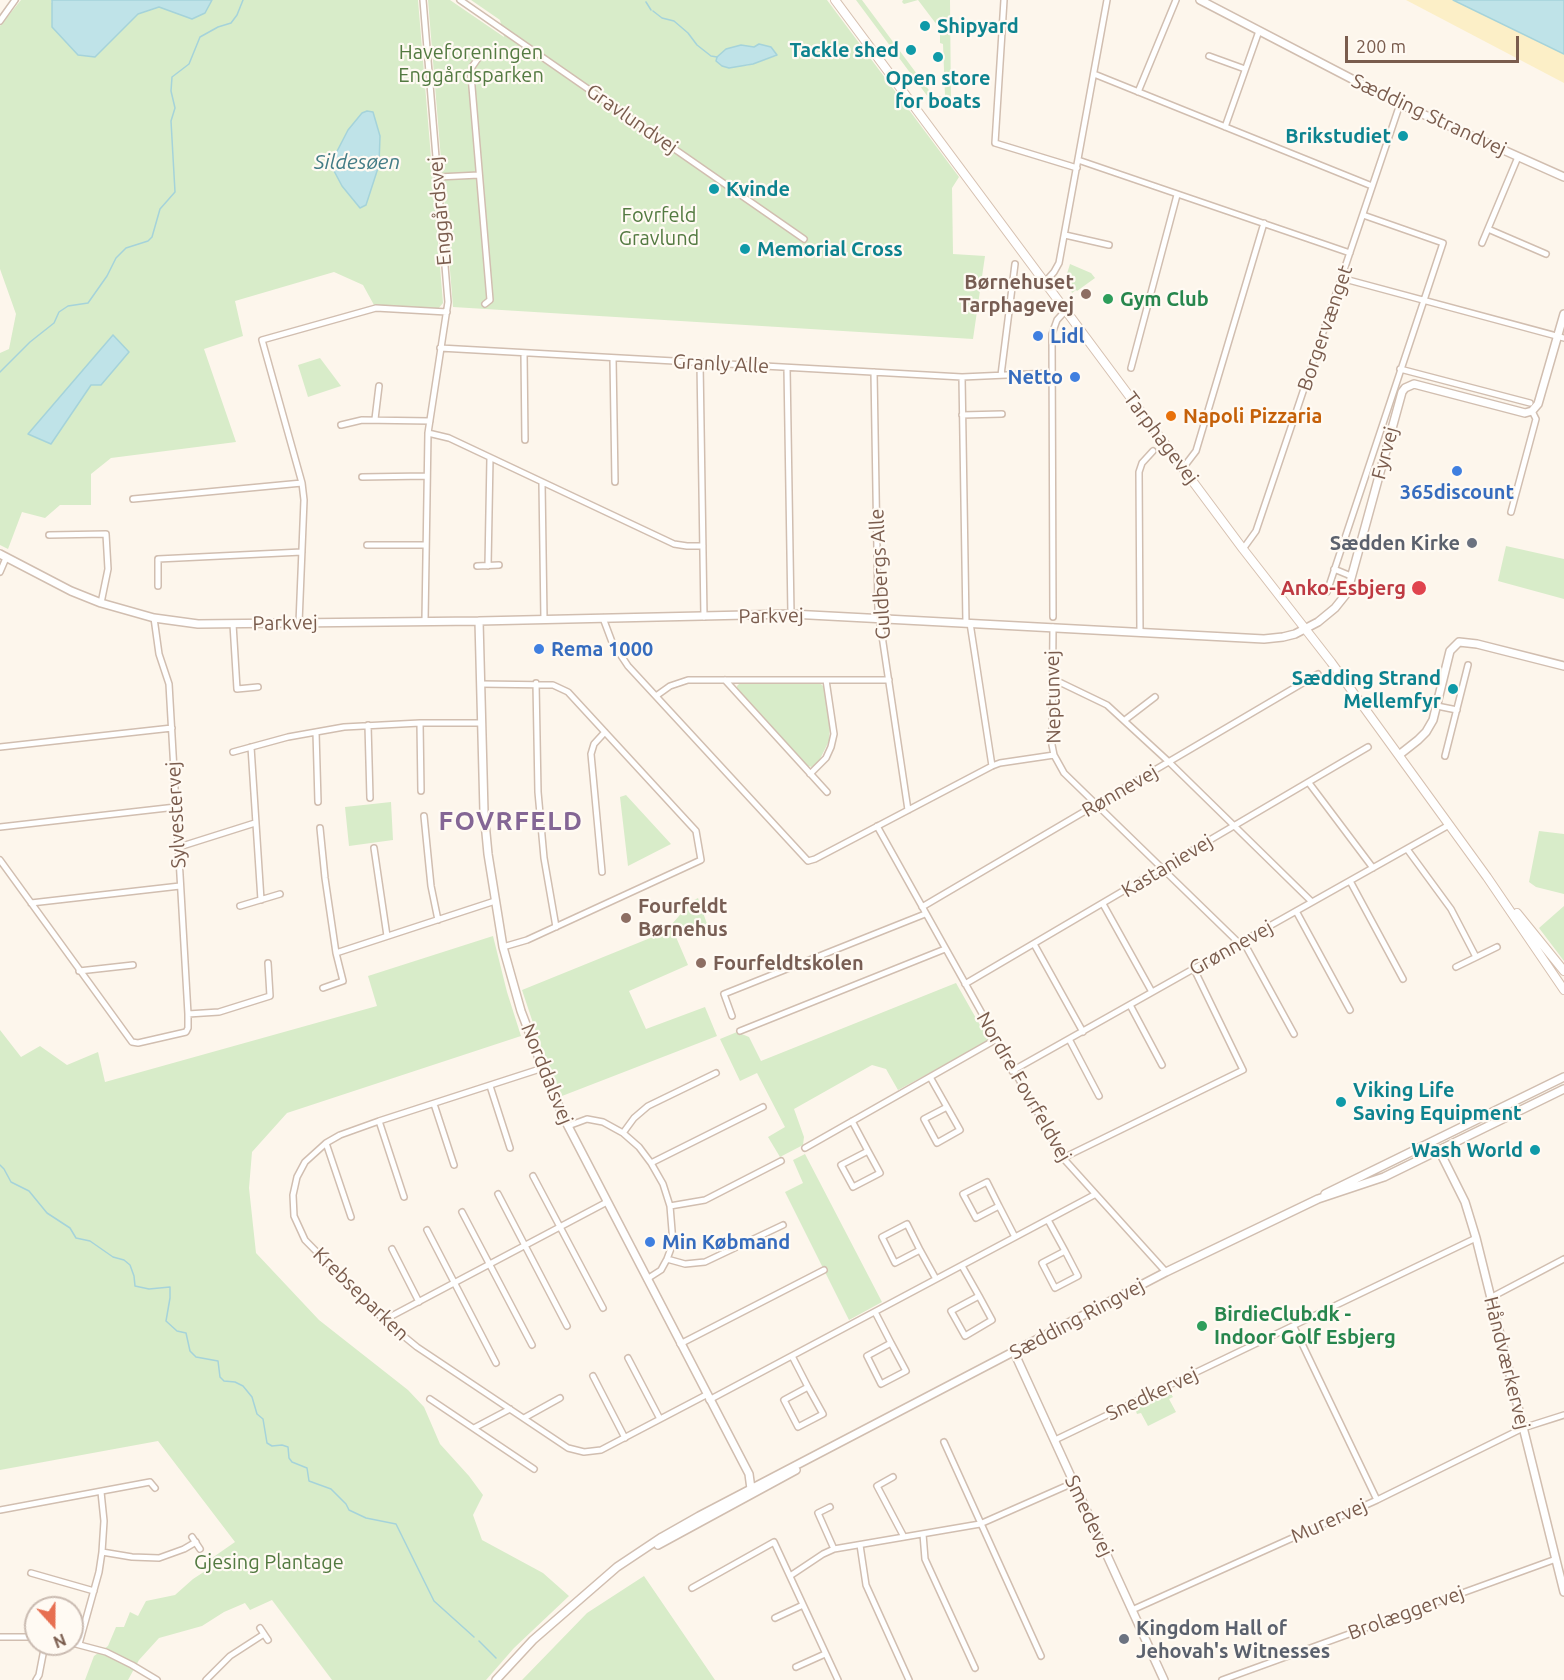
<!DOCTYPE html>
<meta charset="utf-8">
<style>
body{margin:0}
#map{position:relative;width:1564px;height:1680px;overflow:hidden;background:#fdf6ec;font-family:Ubuntu,sans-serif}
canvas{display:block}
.north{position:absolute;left:24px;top:1596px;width:60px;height:60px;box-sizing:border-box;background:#fffaf3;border:2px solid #cabbb1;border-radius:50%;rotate:159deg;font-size:16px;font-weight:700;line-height:24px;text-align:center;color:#7a5c4d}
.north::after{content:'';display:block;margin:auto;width:21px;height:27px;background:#e76f51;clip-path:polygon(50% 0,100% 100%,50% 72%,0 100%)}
.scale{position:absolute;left:1345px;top:36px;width:174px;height:27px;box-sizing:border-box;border:3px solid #7a5c4d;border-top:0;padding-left:8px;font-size:18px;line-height:21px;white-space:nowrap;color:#7a5c4d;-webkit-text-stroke:4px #fffaf3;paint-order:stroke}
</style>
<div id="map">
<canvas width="1564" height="1680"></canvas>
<div class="north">N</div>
<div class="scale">200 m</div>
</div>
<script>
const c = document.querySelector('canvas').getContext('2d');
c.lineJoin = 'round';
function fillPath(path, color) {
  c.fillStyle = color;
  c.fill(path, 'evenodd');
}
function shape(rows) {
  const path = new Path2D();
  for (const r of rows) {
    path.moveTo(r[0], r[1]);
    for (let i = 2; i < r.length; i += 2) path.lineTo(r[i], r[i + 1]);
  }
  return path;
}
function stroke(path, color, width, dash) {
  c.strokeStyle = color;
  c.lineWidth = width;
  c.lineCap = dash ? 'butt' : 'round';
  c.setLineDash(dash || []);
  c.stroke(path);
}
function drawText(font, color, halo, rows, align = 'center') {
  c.font = font + ' Ubuntu,sans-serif';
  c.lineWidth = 4.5;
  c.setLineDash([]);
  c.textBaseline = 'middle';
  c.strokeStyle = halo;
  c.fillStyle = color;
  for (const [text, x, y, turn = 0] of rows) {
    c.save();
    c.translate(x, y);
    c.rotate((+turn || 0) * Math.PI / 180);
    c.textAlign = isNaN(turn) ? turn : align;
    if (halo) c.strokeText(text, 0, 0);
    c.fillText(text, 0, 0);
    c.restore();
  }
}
fillPath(shape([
 [21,0,52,0,51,2,95,57,138,14,159,7,192,19,205,13,212,0,418,0,443,303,438,309,374,305,363,285,334,272,235,301,243,336,204,349,236,442,111,458,91,474,91,505,60,505,45,518,22,512,8,549,0,545,0,353,9,349,16,314,0,269,0,26],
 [428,0,450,0,504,37,500,20,471,0,827,0,959,177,952,188,953,254,985,256,973,339,453,307],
 [741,45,754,47,776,56,746,66,739,65],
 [856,0,862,0,934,97,945,96,943,44,940,43,940,29,918,0,904,4,902,2,903,0,950,0,951,105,934,105],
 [1070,264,1091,273,1095,278,1077,291,1076,290,1072,293,1066,277],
 [320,358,341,386,308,397,298,365],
 [1506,546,1564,559,1564,599,1498,581],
 [740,683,821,684,824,687,830,727,829,741,819,761,812,767,808,766,737,690,737,686],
 [626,795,671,844,628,866,620,797],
 [391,802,393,840,349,846,345,807],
 [1539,831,1564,834,1564,894,1536,887,1529,882],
 [698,898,707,924,676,937,688,965,629,991,646,1029,705,1007,717,1036,562,1096,541,1047,522,990,665,932,692,901],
 [1564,906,1564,961,1539,928],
 [493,936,507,992,521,1036,287,1113,252,1152,249,1188,256,1253,319,1320,408,1390,424,1407,440,1444,469,1476,483,1495,473,1515,482,1540,543,1573,569,1596,514,1648,486,1680,332,1680,272,1600,250,1610,245,1603,224,1612,202,1626,159,1638,139,1660,128,1680,85,1680,94,1656,108,1646,116,1627,124,1627,130,1612,138,1616,146,1601,175,1595,193,1579,216,1564,212,1558,235,1542,158,1441,0,1470,0,1030,21,1057,40,1046,67,1065,98,1052,105,1082,377,1006,368,976],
 [956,983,989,1041,898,1090,886,1069,872,1065,794,1109,804,1137,803,1145,780,1157,768,1137,785,1127,757,1073,740,1081,720,1039,737,1032,749,1037,761,1061],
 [805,1154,882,1302,849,1320,785,1192,803,1183,793,1160],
 [1168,1389,1173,1397,1169,1399,1176,1412,1148,1426,1141,1413,1137,1414,1134,1406],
 [644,1576,715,1680,522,1680,587,1613]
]), '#d8ecc9');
fillPath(shape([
 [1406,0,1453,0,1564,54,1564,83]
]), '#fcefc7');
const water = shape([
 [52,0,212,0,205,13,192,19,159,7,138,14,95,57,78,55,52,27,52,0],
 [1453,0,1564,0,1564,54,1453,0],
 [759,44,771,47,777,55,753,64,729,68,722,66,716,61,717,57,726,49,741,45,754,47,759,44],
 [367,111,373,112,380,136,379,165,366,205,360,208,342,186,333,169,332,161,348,130,362,113,367,111],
 [113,335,129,352,101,385,91,385,51,444,28,434,113,335]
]);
fillPath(water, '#bfe3e8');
stroke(water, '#a5d3da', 1.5);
stroke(shape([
 [646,2,651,10],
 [653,11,662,18,674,21,688,33,697,45,711,56,717,57],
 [0,372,30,342,54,323,59,312,68,306,88,303,107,276,116,258,126,248,148,241,152,237,160,209,175,192,171,121,175,108,171,91,172,77,189,64,200,37,218,27,231,23,237,15,243,0],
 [0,1165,4,1169,11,1182,29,1191,47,1213,70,1228,76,1238,90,1241,113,1257,124,1260,130,1265,134,1276,135,1286,149,1289,170,1287,170,1298,166,1321,177,1331,186,1333,190,1351,196,1357,218,1361,220,1377,224,1381,235,1382,243,1386,252,1397,257,1414,263,1419,267,1443,272,1446,282,1445,288,1447,289,1458,292,1462,307,1468,309,1481,331,1489,346,1504,349,1510,366,1518,396,1524,434,1601,474,1637],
 [479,1641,496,1658]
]), '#a5d3da', 1.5);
const minor = shape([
 [423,0,448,302,428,433,425,620],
 [460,0,804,239],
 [1004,0,995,143,1077,168],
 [0,21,15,0],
 [481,54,472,67,471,75,490,300,485,304],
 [1209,56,1245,69],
 [1094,74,1372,186],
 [1138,92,1176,0],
 [1225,127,1259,31],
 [1078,160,1350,253],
 [438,177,479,175],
 [1488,229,1546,254],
 [1065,235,1109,245],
 [1482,243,1518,157],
 [1341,278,1564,338],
 [1046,281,1054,272,1059,263,1107,0],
 [440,348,962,377,1051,373],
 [524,353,525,440],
 [613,358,615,482],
 [700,363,704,617],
 [787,368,791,614],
 [1131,368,1177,195],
 [1400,369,1530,403],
 [874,372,878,609,908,810],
 [1001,375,1015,264],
 [962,377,966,623],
 [962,415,1002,414],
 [375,419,379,386],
 [341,425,362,420,430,421],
 [428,433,449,438,674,544,687,546,703,546],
 [1183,468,1196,451,1264,223],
 [362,477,427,476],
 [542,483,544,619],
 [133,499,302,483],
 [1511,512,1536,419,1532,411],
 [49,535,106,534,108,569,101,603],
 [367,545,426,545],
 [1243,549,1256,531,1400,104],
 [477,566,499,565],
 [488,566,490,458],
 [1334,569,1351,576],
 [0,572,6,558],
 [158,586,158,559,302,552],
 [1327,592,1443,243,1363,215],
 [1053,617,1052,334,1057,320,1066,310],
 [603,618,612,642,628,666,808,861,815,859,992,766,1000,763,1054,755],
 [299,623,304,500,302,483,262,340,376,308,447,312],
 [970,623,992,766],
 [233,624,237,689,258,687],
 [1053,627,1052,745,1054,755,1064,773,1239,943],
 [1140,632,1139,472,1142,463,1153,451],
 [1053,679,1107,705,1169,762,1312,902],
 [725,680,827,792],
 [536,683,538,792,544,858,556,927],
 [481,684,553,685,568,692,696,831,701,860,527,940,503,947],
 [656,696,670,686,688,680,889,680],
 [1437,706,1457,710],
 [1125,720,1155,697],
 [420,723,421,791],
 [368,725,370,798],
 [316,732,318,802],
 [0,747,172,728],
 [251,747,261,900],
 [233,752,288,737,344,727,420,723,481,723],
 [1445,756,1468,665],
 [810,774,826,758,831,747,834,734,826,680],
 [1309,783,1373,868],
 [424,816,431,886,438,920],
 [877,826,1063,1158,1166,1272],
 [0,827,176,807],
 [320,828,325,878,336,953,343,981,323,988],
 [179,847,255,823],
 [374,848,387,936],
 [1407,849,1451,909,1476,957],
 [0,860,132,1042,138,1043,186,1032,188,1028,188,1014,169,684,159,654,154,618],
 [602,872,591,754,594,744,605,732],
 [1350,881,1403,979],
 [31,903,180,886],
 [1103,904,1152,992],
 [240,906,280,894],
 [922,907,1318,674],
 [1296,911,1350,1010],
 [1243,941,1294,1034],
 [1034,944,1083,1032],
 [336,953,495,901],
 [1456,967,1497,947],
 [79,971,133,965],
 [965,984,1368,747],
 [1130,1005,1162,1065],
 [188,1014,219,1012,270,996,268,963],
 [732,1016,724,994,925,914],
 [740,1031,945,949],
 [1069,1039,1099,1096],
 [543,1068,379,1121,340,1135,326,1143,305,1162,297,1177,293,1195,294,1216,305,1240,384,1320,417,1347,568,1448,584,1452,601,1450,706,1395],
 [1012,1071,1449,825],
 [930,1077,947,1107,960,1130,937,1143,924,1119,947,1107],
 [490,1086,510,1148],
 [434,1104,454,1165],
 [379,1121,404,1197],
 [852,1121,868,1151,880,1173,853,1187,841,1165,868,1151],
 [568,1126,587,1119,603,1122,623,1133,639,1147,651,1163,663,1184,670,1206,673,1243,667,1259,661,1270,647,1279],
 [623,1133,634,1118,648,1106,716,1073],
 [326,1143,351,1217],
 [805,1148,995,1040],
 [1063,1158,1243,1070,1194,969],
 [651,1163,763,1107],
 [533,1176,603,1308],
 [498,1194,567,1326],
 [670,1206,705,1200,781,1161],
 [999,1206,987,1182,963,1194,976,1218,999,1206,1015,1237],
 [462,1212,532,1345],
 [1048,1220,1065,1251,1042,1263,1055,1288,1078,1276,1065,1251],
 [427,1230,496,1363],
 [392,1249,419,1302],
 [920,1250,907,1224,882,1237,895,1263,920,1250,936,1279],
 [667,1259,685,1264,705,1262,783,1225],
 [962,1266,979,1296,951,1311,965,1336,992,1320,979,1296],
 [1490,1298,1564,1259],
 [875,1312,891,1343,867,1356,881,1384,906,1371,891,1343],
 [384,1320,607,1202],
 [1294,1327,1377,1500],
 [680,1344,824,1270],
 [792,1356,808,1387,784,1400,798,1427,823,1414,808,1387],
 [628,1358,660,1419],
 [593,1376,625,1438],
 [430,1399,534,1469],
 [709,1400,1094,1195],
 [524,1418,560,1398],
 [474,1428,510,1409],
 [1055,1440,1476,1238],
 [944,1442,1041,1656],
 [893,1477,877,1486,904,1537],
 [830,1507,818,1513,834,1549],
 [0,1510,150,1482,155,1488],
 [923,1534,925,1559,975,1668],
 [192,1537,200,1549],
 [860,1545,866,1585,909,1680],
 [102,1552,132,1557,159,1558,184,1549,196,1542],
 [31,1573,94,1591],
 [790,1576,823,1554,834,1549,980,1524,1073,1483],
 [692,1588,774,1542,838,1680],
 [1132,1610,1377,1500,1523,1428,1564,1415],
 [775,1618,803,1605],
 [260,1628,268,1640],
 [0,1637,36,1637],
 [72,1643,106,1652,132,1665,157,1680],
 [79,1644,99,1572,102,1552,104,1521,101,1492],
 [796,1667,825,1654],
 [36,1680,39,1675,45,1644],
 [206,1680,230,1656,264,1634],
 [1222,1680,1556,1559]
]);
const tertiary = shape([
 [1200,0,1400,104,1564,177],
 [0,554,71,591,101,603,154,618,198,624,479,621,791,614,1264,639,1283,637,1295,634,1318,622,1335,608,1347,593,1402,392,1405,388,1414,384,1525,413,1532,411,1538,404,1564,314],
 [479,621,484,812,488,854,503,947,521,1011,548,1082,568,1126,749,1474,751,1489],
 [1399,755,1418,740,1426,732,1433,720,1450,651,1459,642,1477,644,1564,666],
 [1439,1150,1465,1202,1476,1238,1564,1592],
 [1325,1194,1564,1077],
 [1014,1352,1164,1680],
 [658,1545,796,1470],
 [496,1680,533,1640,617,1567,662,1537,699,1516,1166,1272,1318,1199,1384,1177,1564,1089]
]);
const secondary = shape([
 [835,0,1243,549,1331,662,1487,877,1564,990],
 [1517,913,1564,971]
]);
stroke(minor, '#d1beb0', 8);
stroke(tertiary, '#d1beb0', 10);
stroke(secondary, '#d6c0b0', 10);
stroke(minor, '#fff', 5);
stroke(tertiary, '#fff', 7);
stroke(secondary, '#fff', 8);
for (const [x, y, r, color] of [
 [925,26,6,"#0f9aa8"],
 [911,50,6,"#0f9aa8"],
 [938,57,6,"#0f9aa8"],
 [1403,136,6,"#0f9aa8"],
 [714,189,6,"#0f9aa8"],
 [745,249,6,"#0f9aa8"],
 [1086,294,6,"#8d6e63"],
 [1108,299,6,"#2e9e5b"],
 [1038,336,6,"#3f7fe0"],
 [1075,377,6,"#3f7fe0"],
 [1171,416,6,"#e8710a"],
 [1457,471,6,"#3f7fe0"],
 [1472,543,6,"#6b7280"],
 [1419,588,8,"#e0444e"],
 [539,649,6,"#3f7fe0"],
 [1453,689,6,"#0f9aa8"],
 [626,918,6,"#8d6e63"],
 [701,963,6,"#8d6e63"],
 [1341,1102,6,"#0f9aa8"],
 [1535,1150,6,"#0f9aa8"],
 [650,1242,6,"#3f7fe0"],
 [1202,1326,6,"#2e9e5b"],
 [1124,1639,6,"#6b7280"]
]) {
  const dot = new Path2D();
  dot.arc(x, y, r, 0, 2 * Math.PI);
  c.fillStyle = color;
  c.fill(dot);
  stroke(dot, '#fffaf3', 2);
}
drawText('bold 20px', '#0d838f', '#fffaf3', [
 ["Shipyard",937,26],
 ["Tackle shed",899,50,"right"],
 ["Open store",938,78,"center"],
 ["for boats",938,101,"center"],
 ["Brikstudiet",1391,136,"right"],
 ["Kvinde",726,189],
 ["Memorial Cross",757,249],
 ["Sædding Strand",1441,678,"right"],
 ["Mellemfyr",1441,701,"right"],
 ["Viking Life",1353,1090],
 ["Saving Equipment",1353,1113],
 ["Wash World",1523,1150,"right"]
], 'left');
drawText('20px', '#537a41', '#fffaf3', [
 ["Haveforeningen",471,52],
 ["Enggårdsparken",471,75],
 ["Fovrfeld",659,215],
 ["Gravlund",659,238],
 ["Gjesing Plantage",269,1562]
]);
drawText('20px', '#7a5c4d', '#fffaf3', [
 ["Sædding Strandvej",1429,115,25],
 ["Gravlundvej",632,119,35],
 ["Enggårdsvej",440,211,-95],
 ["Borgervænget",1325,328,-71],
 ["Granly Alle",721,364,3],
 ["Tarphagevej",1161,438,53],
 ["Fyrvej",1385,453,-75],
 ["Guldbergs Alle",880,574,-93],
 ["Parkvej",771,616,-1],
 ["Parkvej",285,623,-1],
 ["Neptunvej",1053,697,-91],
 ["Rønnevej",1120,791,-30],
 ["Sylvestervej",176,815,-93],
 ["Kastanievej",1167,866,-31],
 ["Grønnevej",1231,948,-29],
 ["Norddalsvej",547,1074,68],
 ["Nordre Fovrfeldvej",1024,1087,60],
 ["Krebseparken",361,1294,44],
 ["Sædding Ringvej",1077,1319,-28],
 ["Håndværkervej",1507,1363,76],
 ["Snedkervej",1152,1394,-25],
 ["Smedevej",1089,1516,65],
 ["Murervej",1329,1521,-24],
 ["Brolæggervej",1406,1613,-20]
]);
drawText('bold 20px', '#785e54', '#fffaf3', [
 ["Børnehuset",1074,282,"right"],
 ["Tarphagevej",1074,305,"right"],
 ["Fourfeldt",638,906],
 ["Børnehus",638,929],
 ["Fourfeldtskolen",713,963]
], 'left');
drawText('bold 20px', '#27864d', '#fffaf3', [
 ["Gym Club",1120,299],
 ["BirdieClub.dk -",1214,1314],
 ["Indoor Golf Esbjerg",1214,1337]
], 'left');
drawText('bold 20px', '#366cbe', '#fffaf3', [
 ["Lidl",1050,336],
 ["Netto",1063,377,"right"],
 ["365discount",1457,492,"center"],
 ["Rema 1000",551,649],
 ["Min Købmand",662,1242]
], 'left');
drawText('bold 20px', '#c56008', '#fffaf3', [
 ["Napoli Pizzaria",1183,416]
], 'left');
drawText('bold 20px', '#5b616d', '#fffaf3', [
 ["Sædden Kirke",1460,543],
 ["Kingdom Hall of",1136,1628,"left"],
 ["Jehovah's Witnesses",1136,1651,"left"]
], 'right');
drawText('bold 20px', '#be3a42', '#fffaf3', [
 ["Anko-Esbjerg",1406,588]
], 'right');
drawText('italic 21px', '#437c86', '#fffaf3', [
 ["Sildesøen",357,162]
]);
c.letterSpacing = '1.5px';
drawText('bold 26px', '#846695', '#fffaf3', [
 ["FOVRFELD",511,821]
]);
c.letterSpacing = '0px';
</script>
